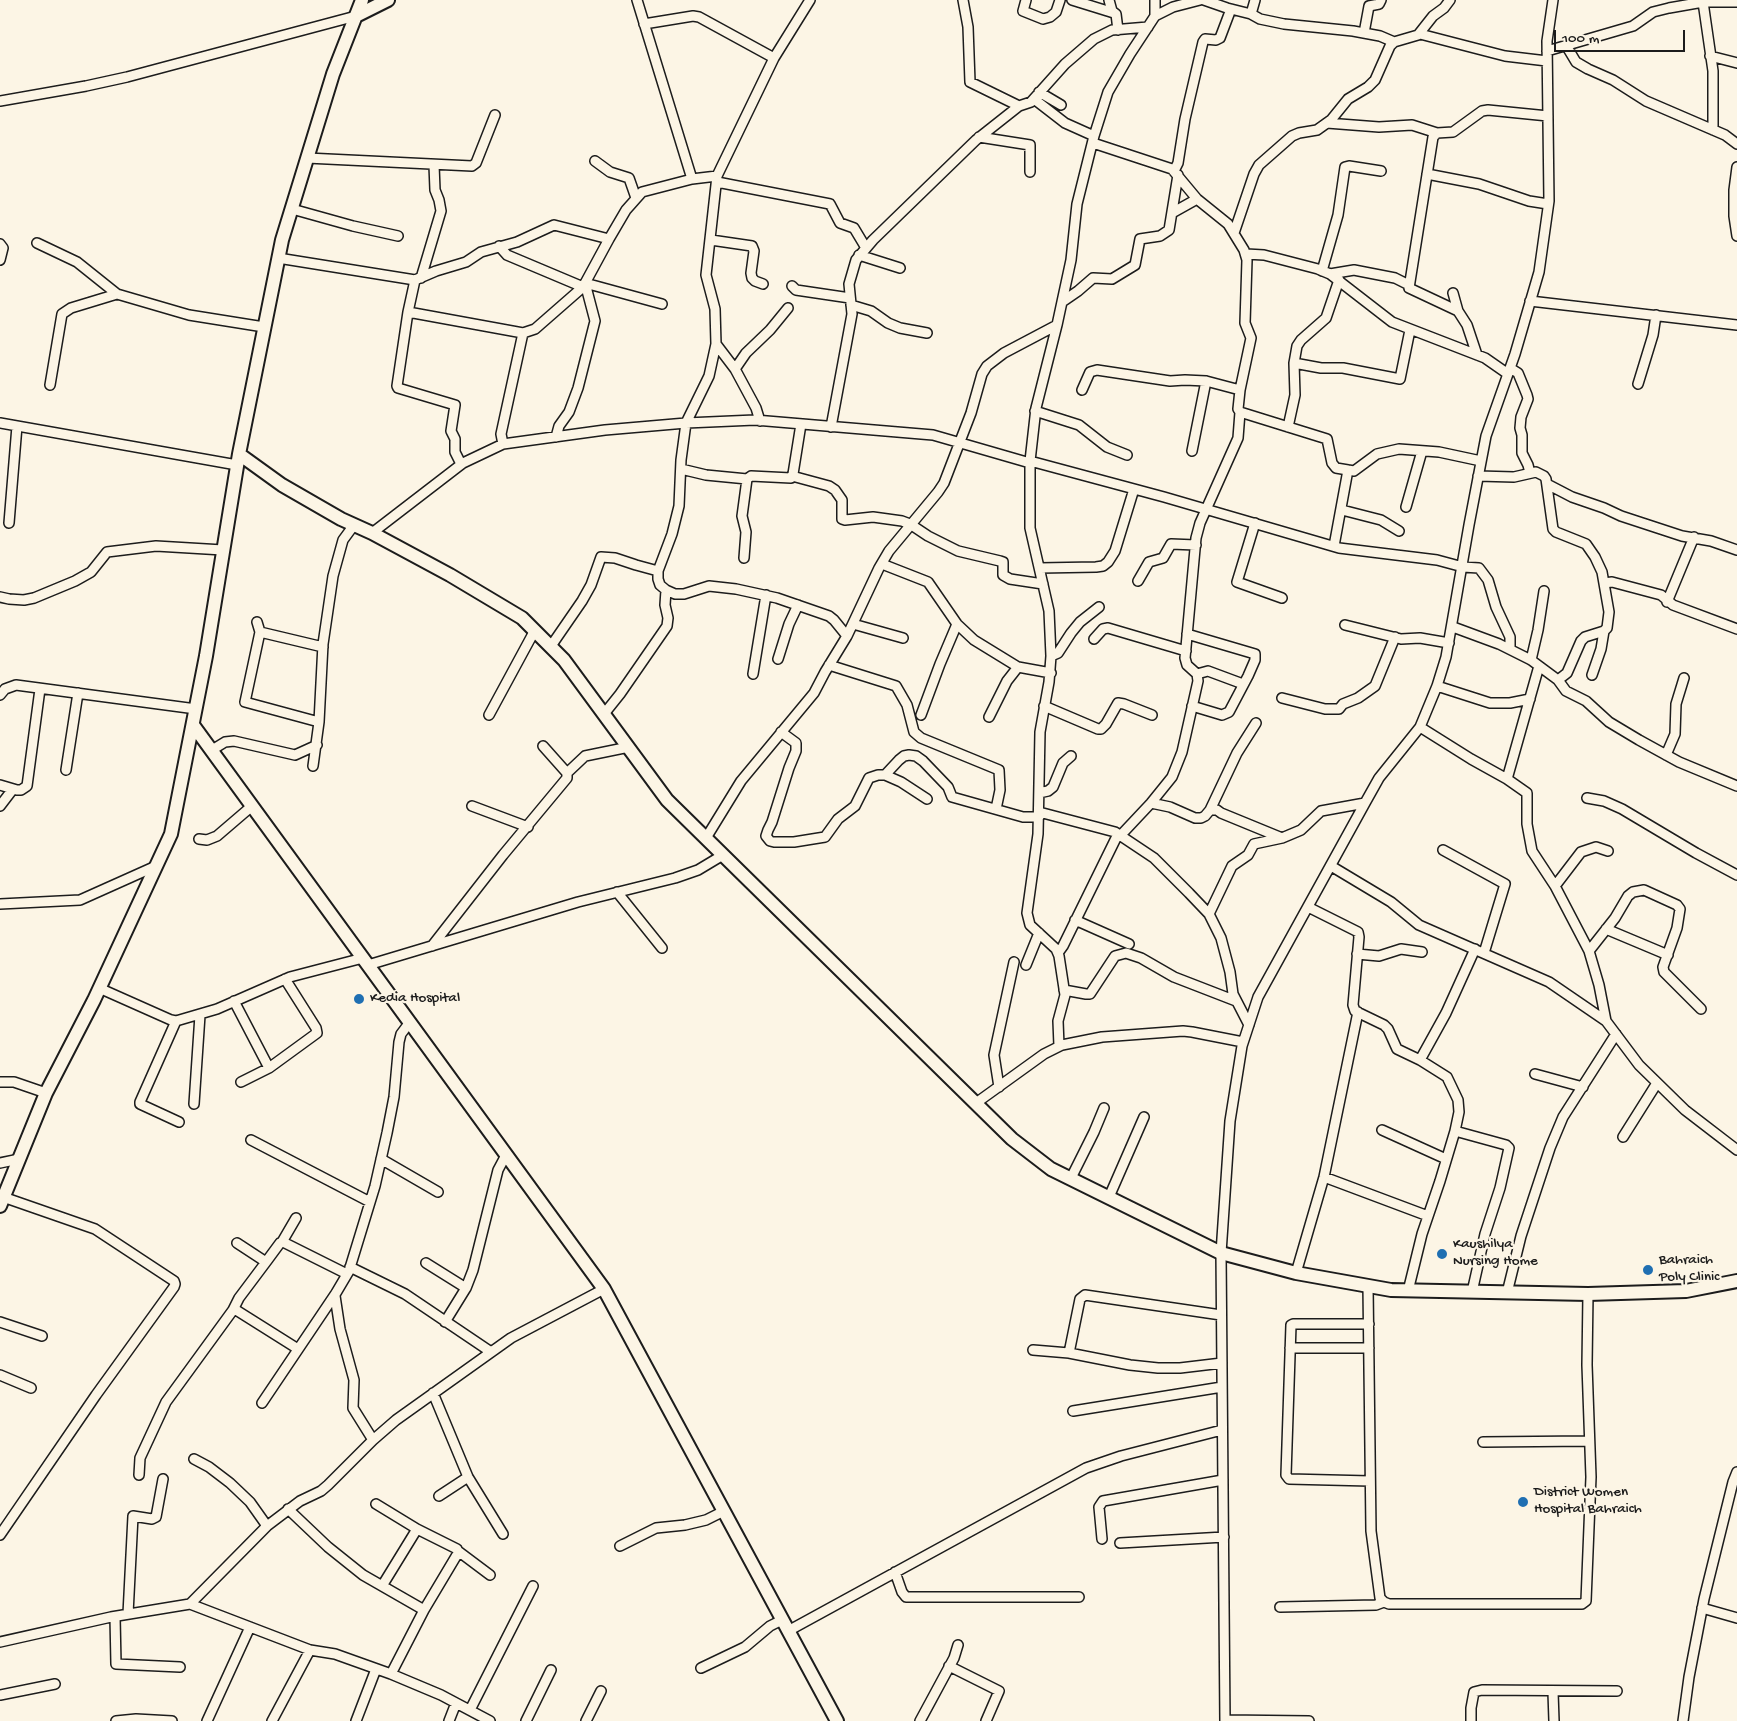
<!DOCTYPE html>
<style>
body{margin:0}
#map{position:relative;width:1737px;height:1721px;overflow:hidden;background:#fcf5e5;font-family:"Gochi Hand",sans-serif}
canvas{display:block}
.scale{position:absolute;left:1554px;top:30px;width:131px;height:22px;box-sizing:border-box;border:2px solid #1c1c1c;border-top:0;padding-left:6px;font-size:15px;line-height:18px;white-space:nowrap;color:#1c1c1c;-webkit-text-stroke:4px #fcf5e5;paint-order:stroke}
</style>
<div id="map">
<canvas width="1737" height="1721"></canvas>
<div class="scale">100 m</div>
</div>
<script>
const c = document.querySelector('canvas').getContext('2d');
c.lineJoin = 'round';
function shape(rows) {
  const path = new Path2D();
  for (const r of rows) {
    path.moveTo(r[0], r[1]);
    for (let i = 2; i < r.length; i += 2) path.lineTo(r[i], r[i + 1]);
  }
  return path;
}
function stroke(path, color, width, dash) {
  c.strokeStyle = color;
  c.lineWidth = width;
  c.lineCap = dash ? 'butt' : 'round';
  c.setLineDash(dash || []);
  c.stroke(path);
}
function drawText(font, color, halo, rows, align = 'center') {
  c.font = font + ' "Gochi Hand",sans-serif';
  c.lineWidth = 4.5;
  c.setLineDash([]);
  c.textBaseline = 'middle';
  c.strokeStyle = halo;
  c.fillStyle = color;
  for (const [text, x, y, turn = 0] of rows) {
    c.save();
    c.translate(x, y);
    c.rotate((+turn || 0) * Math.PI / 180);
    c.textAlign = isNaN(turn) ? turn : align;
    if (halo) c.strokeText(text, 0, 0);
    c.fillText(text, 0, 0);
    c.restore();
  }
}
const street = shape([
 [637,0,692,179],
 [963,0,968,27,970,82,1019,106],
 [1026,0,1023,11,1043,19,1050,17,1056,12,1060,0],
 [1072,0,1114,13],
 [1109,0,1112,11,1116,14,1118,30],
 [1204,0,1227,8,1251,14,1255,0],
 [1703,2,1713,71,1713,130],
 [1251,14,1260,19,1284,24,1353,31,1380,36,1394,42],
 [1155,16,1173,7,1200,0],
 [644,24,693,16,699,17,774,58],
 [1364,33,1369,6,1379,4,1381,0],
 [1420,34,1505,56,1547,61],
 [1567,47,1576,62,1588,69,1613,80,1646,101,1725,135,1737,144],
 [1547,51,1633,26,1653,12,1669,8,1703,2,1737,2],
 [1710,56,1737,63],
 [1039,92,1061,105],
 [1034,99,1065,123,1094,136],
 [0,101,86,86,127,77,356,16],
 [1327,123,1379,127,1412,125,1437,133],
 [979,137,1030,145,1030,172],
 [1093,143,1172,169,1197,199,1228,224,1244,250,1247,260,1245,323,1251,338,1240,390,1238,409,1240,412],
 [307,158,472,166,476,163,495,115],
 [595,161,610,172,629,178,636,198],
 [1737,167,1734,190,1734,216,1737,236],
 [1174,171,1178,163,1185,119,1203,42,1205,39,1216,40,1220,38,1231,9],
 [1427,174,1479,184,1529,201,1548,204],
 [717,176,774,58,810,0],
 [717,182,830,204,840,223,854,228,866,248],
 [292,209,353,226,398,236],
 [1172,213,1197,199],
 [1234,233,1254,174,1259,165,1292,136,1299,133,1317,130,1331,120,1348,99,1368,87,1375,80,1390,46,1394,42,1418,35,1433,16,1444,8,1450,0],
 [609,239,626,210,642,192,692,179,717,176,706,275,715,309,716,344,709,376,686,423,681,460,679,506,672,534,658,571,658,579,660,585,666,590,675,594,684,594,709,586,736,589,777,598,829,616,834,620,847,636],
 [711,240,752,246,754,251,751,273,752,278,755,281,763,284],
 [37,243,77,262,117,294,189,315,264,327],
 [0,244,3,248,0,260],
 [499,246,507,255,583,287],
 [1246,254,1264,255,1318,269,1330,274,1392,322,1485,358,1508,374],
 [859,255,900,268],
 [278,258,415,280,408,312,397,386,398,388,455,405,451,431,455,439,455,452,461,464],
 [1322,271,1338,215,1345,167,1349,166,1381,171],
 [1330,274,1354,270,1395,278,1409,285],
 [421,278,441,211,439,200,435,190,434,165],
 [415,280,436,271,466,262,481,252,517,242,554,225,609,239,583,287,535,329,523,333],
 [585,283,662,304],
 [792,286,796,290,850,298],
 [1453,293,1458,311],
 [1530,301,1737,325],
 [1062,302,1078,291,1093,278,1112,279,1135,265,1140,239,1160,236,1169,230,1178,175],
 [851,305,871,311,888,323,900,328,927,333],
 [408,312,523,333,501,434,503,444],
 [716,344,735,369,756,408,760,421],
 [1477,355,1467,325,1458,311,1409,288,1433,137,1437,133,1453,132,1482,111,1488,110,1548,116],
 [1294,363,1321,368,1343,368,1400,379,1410,330],
 [1510,368,1518,373,1527,395,1528,399,1521,417,1520,428,1522,435,1522,453,1528,465,1530,473],
 [735,369,746,353,770,330,788,308],
 [1638,384,1653,335,1656,315],
 [50,385,62,314,71,308,117,294],
 [1082,390,1090,372,1097,370,1170,381,1185,380,1206,381,1240,390],
 [1035,411,1079,425,1107,447,1127,455],
 [0,423,237,465],
 [831,427,852,314,849,284,856,260,873,240,976,140,1019,106,1031,102,1065,64,1094,39,1112,30,1148,27],
 [1288,427,1295,395,1294,363,1297,346,1301,340,1326,318,1339,280],
 [556,437,559,426,569,412,578,388,595,321,585,283],
 [1192,451,1206,381],
 [1030,461,1164,497,1339,548,1437,560,1463,567,1479,568,1488,580,1496,607,1510,637,1510,649],
 [681,469,706,475,747,479],
 [792,476,829,486,835,490,842,500,842,519,845,520,873,517,902,521,910,524,928,536,958,551,1000,561,1003,562,1003,575,1010,579,1043,584],
 [1478,476,1514,477,1536,472,1544,476,1546,479,1553,529,1556,532,1586,544,1595,557,1602,572,1609,612,1607,628,1604,631,1585,637,1581,641,1567,673,1558,680],
 [1547,484,1572,497,1604,508,1621,516,1682,536,1711,541,1737,550],
 [1406,507,1422,451],
 [1342,510,1381,520,1399,531],
 [9,523,17,426],
 [1255,523,1237,582,1282,598],
 [372,533,463,463,503,444,605,430,686,423,755,420,933,435,1030,463],
 [1334,546,1348,470],
 [744,558,746,532,742,516,747,479,751,476,791,478,793,474,801,424],
 [882,564,928,582,957,624,974,640,1018,667,1051,673],
 [1040,568,1096,567,1103,566,1108,562,1115,551,1134,489],
 [1138,581,1149,562,1163,558,1171,544,1196,545],
 [1604,583,1612,582,1661,595,1673,605,1737,629],
 [0,597,9,599,24,600,34,598,75,581,91,572,107,552,156,546,223,550],
 [1667,602,1694,537],
 [257,622,260,632],
 [853,624,903,638],
 [1345,625,1401,639,1420,638,1449,643],
 [1453,627,1499,644,1531,660,1558,680,1566,691,1586,701,1609,722,1639,740,1679,762,1737,786],
 [1187,634,1255,654,1255,660,1248,676,1229,712,1222,715,1192,706],
 [1094,639,1103,629,1108,628,1186,651],
 [551,646,582,601,591,585,601,557,615,558,636,565,658,571],
 [1051,656,1058,653,1071,633,1080,622,1099,607],
 [778,659,789,624,798,605],
 [1531,660,1538,630,1544,591],
 [829,665,896,686,907,705,914,732,921,738,999,770,1000,790,996,809],
 [753,674,766,595],
 [1197,674,1208,671,1243,684],
 [1592,675,1601,649,1604,631],
 [1437,686,1490,703,1510,703,1530,699],
 [0,695,5,689,16,685,196,709],
 [1282,698,1325,709,1339,709,1343,704,1358,698,1375,686,1395,637],
 [1044,706,1098,729,1101,729,1106,724,1118,703,1124,704,1152,715],
 [604,714,620,694,667,626,668,618,665,605,666,590],
 [489,715,535,630],
 [921,715,940,664,957,624],
 [989,717,1007,681,1018,667],
 [319,722,245,702,260,632,323,647],
 [1420,727,1471,759,1507,779,1527,793,1527,824,1532,851,1555,886,1589,951,1599,985,1606,1021,1639,1065,1685,1110,1737,1150],
 [781,732,796,743,796,751,789,768,772,822,768,830,766,836,770,841,774,842,794,842,825,837,838,819,855,806,869,778,878,775,885,775,901,782,927,799],
 [212,750,225,742,234,741,295,755,317,745],
 [1666,755,1675,734,1676,704,1684,678],
 [313,766,319,722,323,644,333,576,343,540,354,525],
 [66,770,78,693],
 [567,773,585,756,629,747],
 [885,775,899,760,904,756,909,755,916,756,923,761,948,787,952,797,1023,817,1039,817],
 [1507,779,1539,666],
 [0,785,17,790,21,790,27,786,40,689],
 [1039,793,1048,791,1053,787,1063,763,1071,756],
 [1587,798,1604,801,1622,809,1696,853,1737,875],
 [1151,803,1170,807,1195,818,1201,818,1205,816,1210,810,1237,753,1256,723],
 [0,806,13,789],
 [472,806,528,827],
 [1210,810,1217,810,1221,813,1282,838],
 [1039,812,1115,832,1154,858,1189,893,1209,914,1221,938,1230,972,1233,994,1249,1025],
 [1120,836,1151,803,1172,777,1182,752,1198,681,1197,674,1187,665,1185,658,1196,538,1200,523,1238,438,1240,412,1327,439,1332,463,1336,468,1354,471,1377,454,1399,449,1439,452,1481,461],
 [706,838,741,781,814,693,825,672,847,636,879,568,889,551,938,492,944,483,971,413,982,374,987,366,1004,353,1057,325],
 [199,839,207,840,217,836,252,806],
 [1443,850,1505,884,1484,953],
 [1331,866,1391,902,1419,925,1549,982,1606,1021],
 [1555,886,1581,852,1596,847,1608,851],
 [617,892,662,948],
 [0,904,80,900,156,866],
 [1308,907,1358,932,1359,937,1353,1005,1355,1011,1384,1025,1388,1029,1397,1049,1420,1060],
 [1209,914,1232,866,1248,855,1254,844,1282,838,1301,830,1321,811,1365,803],
 [1075,920,1129,944],
 [1606,929,1668,955],
 [432,946,503,855,567,778,567,773,543,746],
 [1589,951,1615,918,1628,896,1633,892,1644,890,1677,905,1680,909,1677,928,1663,967,1664,972,1701,1009],
 [1058,953,1063,946,1118,834],
 [1357,954,1379,956,1401,949,1422,952],
 [368,965,578,902,675,878,698,870,723,855],
 [1026,965,1039,933],
 [99,988,171,1020,176,1021,217,1009,290,977,363,958],
 [1064,990,1086,994,1090,994,1115,956,1126,953,1141,958,1174,977,1236,1001],
 [234,1001,269,1068],
 [176,1021,140,1102,140,1104,179,1122],
 [1059,1046,1058,1021,1065,995,1059,956,1056,949,1030,925,1027,913,1038,834,1040,732,1049,682,1051,656,1049,611,1030,528,1030,461,1036,408,1057,325,1071,260,1077,204,1094,136,1108,92,1130,54,1155,16,1155,0],
 [1535,1074,1583,1087],
 [0,1082,14,1082,46,1093],
 [241,1082,269,1068,317,1033,316,1028,285,979],
 [999,1087,994,1055,1014,962],
 [976,1103,1044,1054,1062,1045,1102,1037,1183,1031,1192,1032,1243,1042],
 [194,1104,200,1015],
 [1382,1130,1446,1159],
 [1455,1131,1506,1145,1509,1148,1500,1188,1485,1234,1472,1292],
 [1623,1137,1657,1083],
 [251,1140,370,1202],
 [381,1159,438,1192],
 [0,1163,19,1159],
 [1324,1177,1428,1216],
 [1071,1178,1094,1132,1104,1108],
 [1109,1197,1144,1117],
 [282,1242,296,1218],
 [237,1243,266,1262,280,1243,283,1242,347,1274],
 [426,1263,466,1288],
 [350,1267,405,1294,491,1352],
 [1296,1273,1324,1177,1358,1012],
 [1368,1286,1371,1531,1380,1598,1384,1602,1389,1604,1582,1604,1586,1601,1591,1477,1587,1365,1588,1294],
 [1408,1291,1422,1234,1440,1181,1455,1131,1459,1112,1458,1100,1447,1077,1420,1060,1446,1013,1475,949],
 [1507,1293,1521,1236,1550,1148,1563,1117,1616,1034],
 [335,1296,340,1329,354,1380,353,1408,373,1440],
 [233,1310,239,1298,266,1262],
 [0,1322,42,1336],
 [445,1322,466,1288,473,1270,498,1170,506,1155],
 [1369,1324,1293,1324,1291,1325,1286,1475,1289,1479,1370,1481],
 [1290,1348,1369,1348],
 [1033,1350,1069,1353,1130,1365,1158,1368,1180,1368,1222,1363],
 [1069,1353,1080,1299,1085,1295,1221,1315],
 [0,1375,31,1388],
 [433,1393,468,1477,503,1534],
 [262,1403,336,1293,349,1271,375,1186,387,1133,394,1097,399,1042,401,1034,410,1022],
 [1073,1411,1222,1387],
 [1483,1442,1589,1441],
 [194,1459,209,1467,230,1483,250,1502,267,1526],
 [139,1475,140,1458,166,1402,233,1310,236,1310,298,1349],
 [439,1496,468,1477],
 [376,1504,417,1529,457,1549,458,1553,424,1610,391,1674],
 [288,1509,328,1547,363,1575,424,1610],
 [0,1535,96,1395,174,1287,175,1284,174,1281,95,1229,3,1197],
 [1102,1539,1099,1507,1103,1501,1223,1480],
 [1120,1543,1224,1537],
 [620,1546,656,1528,685,1525,706,1520,724,1511],
 [458,1551,490,1575],
 [895,1572,902,1592,906,1597,1079,1597],
 [382,1586,417,1529],
 [190,1604,267,1526,300,1501,321,1491,328,1485,373,1440,396,1420,511,1338,604,1289],
 [1280,1607,1376,1605,1384,1602],
 [1702,1608,1737,1618],
 [128,1614,133,1516,152,1519,156,1517,163,1479],
 [115,1617,116,1664,180,1667],
 [788,1631,1086,1468,1121,1456,1222,1430],
 [0,1642,111,1617,190,1604,310,1650,335,1654,391,1674,441,1695,490,1721],
 [949,1666,999,1691,986,1721],
 [701,1668,745,1647,770,1626,782,1620],
 [1553,1692,1554,1721],
 [0,1695,55,1684],
 [470,1710,533,1586],
 [1225,1720,1309,1721],
 [116,1721,136,1719,172,1721],
 [207,1721,250,1627],
 [272,1721,310,1650],
 [356,1721,376,1669],
 [449,1721,456,1703],
 [526,1721,551,1670],
 [586,1721,601,1691],
 [920,1721,954,1658,958,1645],
 [1225,1721,1221,1253,1230,1121,1242,1046,1258,997,1365,803,1379,778,1420,727,1437,686,1446,657,1469,525,1486,436,1515,354,1539,272,1549,201,1547,41,1553,0],
 [1471,1721,1471,1708,1474,1692,1482,1690,1617,1691],
 [1683,1721,1689,1677,1704,1599,1733,1482,1737,1472]
]);
const secondary = shape([
 [356,16,388,0],
 [239,454,282,485,341,519,372,533,450,575,522,618,564,660,667,800,1012,1139,1051,1169,1221,1253,1296,1273,1391,1290,1588,1294,1686,1291,1737,1281],
 [193,725,604,1289,837,1721],
 [0,1206,46,1093,94,1000,171,834,206,656,239,454,282,240,333,74,362,0]
]);
stroke(street, '#1c1c1c', 12);
stroke(secondary, '#1c1c1c', 16);
stroke(street, '#fcf5e5', 9);
stroke(secondary, '#fcf5e5', 12);
for (const [x, y, r, color] of [
 [359,999,6,"#1f6fb2"],
 [1442,1254,6,"#1f6fb2"],
 [1648,1270,6,"#1f6fb2"],
 [1523,1502,6,"#1f6fb2"]
]) {
  const dot = new Path2D();
  dot.arc(x, y, r, 0, 2 * Math.PI);
  c.fillStyle = color;
  c.fill(dot);
  stroke(dot, '#fcf5e5', 2);
}
drawText('15px', '#1c1c1c', '#fcf5e5', [
 ["Kedia Hospital",370,999],
 ["Kaushilya",1453,1245],
 ["Nursing Home",1453,1262],
 ["Bahraich",1659,1261],
 ["Poly Clinic",1659,1278],
 ["District Women",1534,1493],
 ["Hospital Bahraich",1534,1510]
], 'left');
</script>
